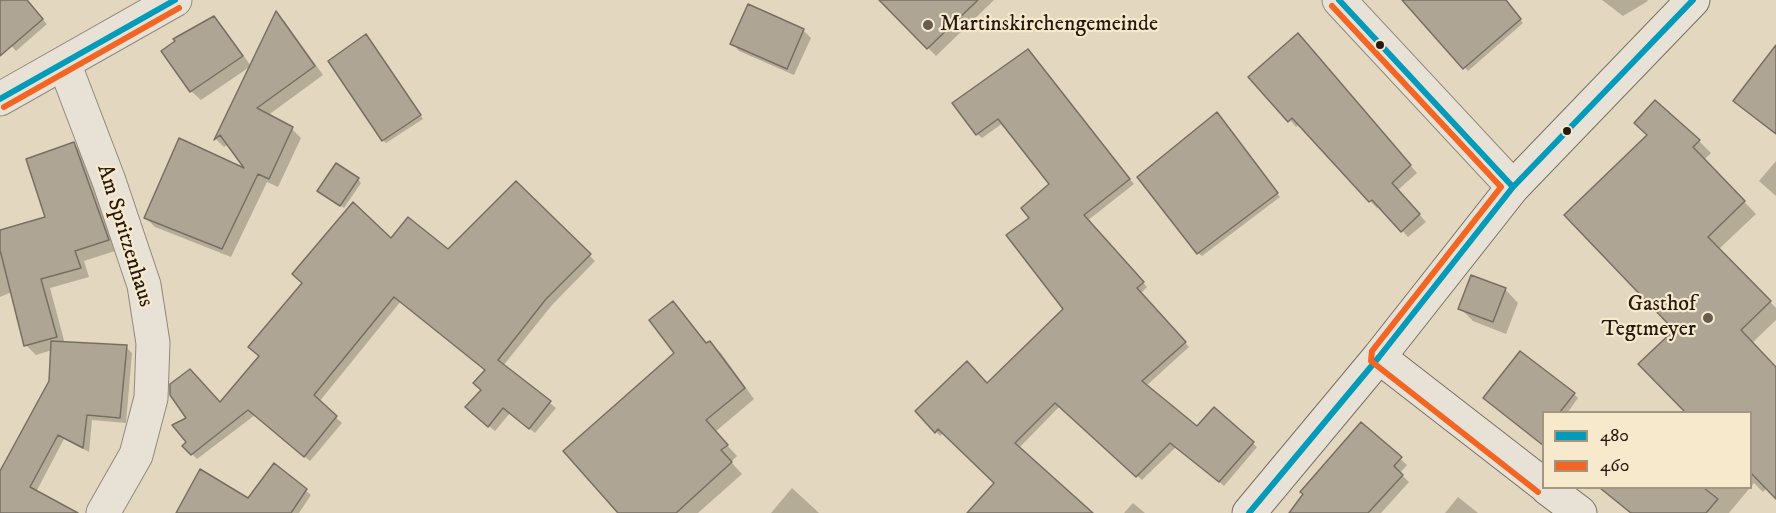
<!DOCTYPE html>
<style>
body{margin:0}
#map{position:relative;width:1776px;height:513px;overflow:hidden;background:#e3d7bf;font-family:"IM FELL DW Pica",serif}
canvas{display:block}
.legend{position:absolute;left:1542px;top:411px;width:210px;height:78px;box-sizing:border-box;background:#f7e9cc;border:2px solid #a39681;margin:0;padding:8px 10px;list-style:none;font-size:18px;color:#251911}
.legend li{display:flex;align-items:center;gap:12px;height:30px}
.legend b{width:30px;border:2px solid #a39681}
</style>
<div id="map">
<canvas width="1776" height="513"></canvas>
<ul class="legend">
<li><b style="height:8px;background:#049bbb"></b>480</li>
<li><b style="height:8px;background:#f26522"></b>460</li>
</ul>
</div>
<script>
const c = document.querySelector('canvas').getContext('2d');
c.lineJoin = 'round';
function fillPath(path, color) {
  c.fillStyle = color;
  c.fill(path, 'evenodd');
}
function shape(rows) {
  const path = new Path2D();
  for (const r of rows) {
    path.moveTo(r[0], r[1]);
    for (let i = 2; i < r.length; i += 2) path.lineTo(r[i], r[i + 1]);
  }
  return path;
}
function stroke(path, color, width, dash) {
  c.strokeStyle = color;
  c.lineWidth = width;
  c.lineCap = dash ? 'butt' : 'round';
  c.setLineDash(dash || []);
  c.stroke(path);
}
function drawText(font, color, halo, rows, align = 'center') {
  c.font = font + ' "IM FELL DW Pica",serif';
  c.lineWidth = 4.5;
  c.setLineDash([]);
  c.textBaseline = 'middle';
  c.strokeStyle = halo;
  c.fillStyle = color;
  for (const [text, x, y, turn = 0] of rows) {
    c.save();
    c.translate(x, y);
    c.rotate((+turn || 0) * Math.PI / 180);
    c.textAlign = isNaN(turn) ? turn : align;
    if (halo) c.strokeText(text, 0, 0);
    c.fillText(text, 0, 0);
    c.restore();
  }
}
fillPath(shape([
 [0,0,26,0,47,24,16,51,0,34],
 [881,0,994,0,936,56],
 [1406,0,1504,0,1523,23,1468,71,1405,1],
 [1602,0,1647,0,1648,1,1623,16],
 [749,6,804,31,811,38,794,75,739,51,732,43],
 [277,14,285,22,323,75,267,116,292,129,301,138,278,187,267,182,231,257,155,227,146,218,248,171,229,144,224,147,216,139],
 [214,18,223,27,251,66,201,100,191,91],
 [370,40,423,119,386,143,383,140],
 [1304,42,1417,173,1398,190,1426,222,1408,237,1380,206,1377,208,1370,201,1300,124,1296,127,1290,120,1250,77],
 [1032,55,1134,184,1087,221,1147,287,1140,294,1189,347,1146,386,1197,428,1214,409,1257,447,1224,486,1176,447,1142,480,1060,406,1019,448,1091,513,969,513,996,483,944,432,940,436,917,411,987,385,1065,309,1031,219,1051,184,1003,123,982,138,977,134],
 [1220,118,1280,197,1202,256,1198,253],
 [1699,141,1711,153,1704,160,1756,214,1719,249,1776,308,1776,320,1752,343,1776,368,1776,497,1767,488,1763,492,1754,483,1729,513,1631,513,1607,492,1611,488,1750,488,1750,412,1687,412,1640,364,1676,330,1566,215],
 [74,144,83,154,118,250,84,261,89,277,50,288,65,344,126,347,132,353,126,423,92,420,89,452,64,439,36,492,71,513,0,513,0,471,51,381,52,350,36,355,26,345,12,292,0,297,0,232,47,218],
 [1776,161,1776,196,1759,181],
 [358,179,361,183,344,208,323,194],
 [516,183,595,261,552,305,503,366,556,408,535,433,510,413,495,431,473,413,483,391,486,370,401,301,319,402,342,423,310,461,255,415,197,459,184,446,220,404,391,240,449,251],
 [1505,289,1518,303,1506,334,1473,321,1460,308],
 [673,303,708,344,710,343,721,353,754,399,715,432,737,456,731,462,742,474,698,513,620,513,676,354],
 [1574,394,1578,398,1568,412,1544,412,1489,402],
 [1361,424,1407,465,1400,473,1409,482,1381,513,1325,513],
 [274,465,311,495,299,513,178,513,248,500],
 [792,488,818,512,819,513,771,513],
 [1458,497,1478,513,1445,513],
 [1133,503,1145,513,1124,513]
]), '#0003');
const building = shape([
 [0,0,27,0,43,19,0,56,0,0],
 [879,0,978,0,927,49,879,0],
 [1402,0,1506,0,1521,19,1463,69,1402,0],
 [748,4,804,29,787,69,730,44,748,4],
 [276,11,315,66,257,108,293,127,269,179,258,174,222,249,144,218,179,138,244,168,220,135,214,140,276,11],
 [214,16,243,56,190,92,161,51,175,41,173,39,214,16],
 [1298,33,1411,165,1392,183,1420,214,1401,232,1372,200,1369,202,1292,118,1288,122,1248,77,1298,33],
 [366,34,421,115,382,141,328,61,366,34],
 [1776,45,1776,134,1733,101,1776,45],
 [1028,49,1130,179,1084,215,1144,282,1137,288,1186,342,1142,381,1197,426,1214,407,1254,442,1219,482,1170,443,1136,477,1055,403,1015,443,1093,513,967,513,994,483,938,429,935,433,915,411,967,361,987,383,1063,309,1006,235,1029,218,1021,208,1049,184,998,119,976,135,952,103,1028,49],
 [1655,100,1700,140,1693,147,1745,201,1708,237,1771,301,1741,330,1776,367,1776,499,1750,472,1750,412,1685,412,1638,364,1674,330,1564,215,1647,135,1634,123,1655,100],
 [1217,112,1278,193,1197,254,1137,177,1217,112],
 [74,142,109,240,75,251,81,268,41,279,57,337,24,346,0,250,0,230,45,217,26,159,74,142],
 [336,163,359,178,340,206,317,191,336,163],
 [516,181,591,254,546,299,498,360,551,401,529,429,503,408,488,427,465,407,481,390,473,383,485,370,394,297,314,395,337,416,304,457,248,410,191,455,182,446,186,442,172,425,186,418,170,395,170,384,190,369,220,402,259,356,248,347,302,283,292,274,353,202,391,238,408,217,448,249,516,181],
 [1471,275,1506,288,1493,322,1458,309,1471,275],
 [673,301,706,343,710,341,745,388,706,420,728,445,721,450,732,462,676,513,618,513,563,451,674,353,649,320,673,301],
 [51,341,127,345,120,418,87,415,83,448,58,435,30,487,78,513,0,513,0,471,49,381,51,341],
 [1520,351,1575,393,1560,412,1544,412,1544,446,1483,398,1520,351],
 [1361,422,1402,457,1394,466,1403,475,1368,513,1289,513,1303,494,1300,492,1361,422],
 [274,463,307,489,291,513,176,513,200,469,248,498,274,463],
 [1600,488,1704,488,1718,499,1706,513,1631,513,1600,488]
]);
fillPath(building, '#aea595');
stroke(building, '#776f63', 1.5);
const street = shape([
 [1339,0,1513,187],
 [64,63,109,181,144,285,153,343,151,398,136,455,103,513],
 [0,99,175,0]
]);
const secondary = shape([
 [1379,357,1544,485],
 [1547,488,1580,513],
 [1249,513,1379,357,1513,187,1693,0]
]);
stroke(street, '#91897b', 35);
stroke(secondary, '#776f63', 35);
stroke(street, '#e8e2d6', 33);
stroke(secondary, '#e8e2d6', 33);
stroke(shape([
 [1339,0,1513,187],
 [0,99,175,0],
 [1249,513,1379,357,1513,187,1693,0]
]), '#049bbb', 6);
stroke(shape([
 [1332,6,1501,187,1372,351,1371,361,1538,492],
 [4,107,179,8]
]), '#f26522', 6);
for (const [x, y, r, color] of [
 [928,25,6,"#685c4e"],
 [1380,45,5,"#251911"],
 [1567,131,5,"#251911"],
 [1708,318,6,"#685c4e"]
]) {
  const dot = new Path2D();
  dot.arc(x, y, r, 0, 2 * Math.PI);
  c.fillStyle = color;
  c.fill(dot);
  stroke(dot, '#f7e9cc', 2);
}
drawText('22px', '#251911', '#f7e9cc', [
 ["Martinskirchengemeinde",940,25],
 ["Gasthof",1696,305,"right"],
 ["Tegtmeyer",1696,330,"right"]
], 'left');
drawText('22px', '#251911', '#f7e9cc', [
 ["Am Spritzenhaus",124,236,73]
]);
</script>
